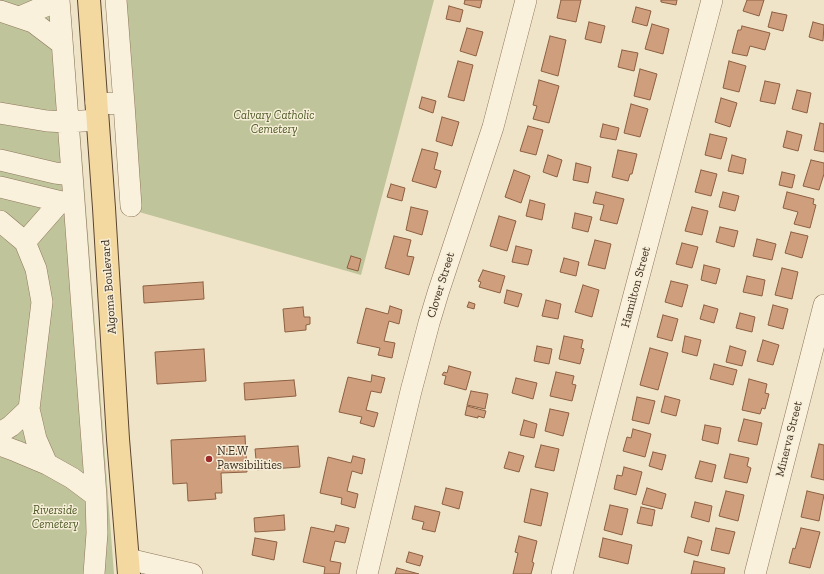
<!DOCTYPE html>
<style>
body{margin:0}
canvas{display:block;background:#f0e4c8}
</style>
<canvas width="824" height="574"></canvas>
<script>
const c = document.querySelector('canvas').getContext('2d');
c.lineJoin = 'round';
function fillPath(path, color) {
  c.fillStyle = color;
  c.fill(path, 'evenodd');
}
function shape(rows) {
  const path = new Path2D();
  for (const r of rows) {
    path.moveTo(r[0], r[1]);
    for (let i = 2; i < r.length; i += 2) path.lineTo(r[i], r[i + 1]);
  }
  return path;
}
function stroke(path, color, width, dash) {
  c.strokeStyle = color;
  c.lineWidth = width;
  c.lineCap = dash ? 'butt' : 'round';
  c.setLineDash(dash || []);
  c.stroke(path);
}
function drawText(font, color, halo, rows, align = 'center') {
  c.font = font + ' "Zilla Slab",serif';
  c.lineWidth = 3;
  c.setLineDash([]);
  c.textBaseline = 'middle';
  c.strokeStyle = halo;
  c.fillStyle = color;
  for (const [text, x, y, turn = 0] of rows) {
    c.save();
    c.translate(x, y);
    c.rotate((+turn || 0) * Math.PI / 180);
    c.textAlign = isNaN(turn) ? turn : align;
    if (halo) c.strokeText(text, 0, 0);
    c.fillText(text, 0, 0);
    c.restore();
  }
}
fillPath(shape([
 [0,0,70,0,114,574,0,574],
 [110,0,434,0,361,275,125,208]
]), '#bfc49a');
const building = shape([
 [465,0,482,0,480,8,464,4,465,0],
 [561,0,581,0,576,22,557,18,561,0],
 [661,0,677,0,676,5,661,2,661,0],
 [747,0,764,0,759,16,743,11,747,0],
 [449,6,463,10,460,22,446,19,449,6],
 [636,7,651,11,647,26,632,22,636,7],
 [772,12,787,15,783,31,768,27,772,12],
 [589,22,605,26,601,43,585,39,589,22],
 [813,22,824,25,823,41,809,37,813,22],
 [652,24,669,29,663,54,645,49,652,24],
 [742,26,770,33,765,50,750,46,747,56,732,53,738,30,741,30,742,26],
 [467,28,483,32,476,56,460,51,467,28],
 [550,36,566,40,558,76,541,71,550,36],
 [622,50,638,53,634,71,618,67,622,50],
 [458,61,473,65,464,101,448,97,458,61],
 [729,61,746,66,739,92,723,88,729,61],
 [640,69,657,74,650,100,634,96,640,69],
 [539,80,559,86,549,123,533,119,537,106,533,105,539,80],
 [765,81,780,84,775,104,760,101,765,81],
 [797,90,811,93,807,113,792,109,797,90],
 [422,97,436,101,433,113,419,108,422,97],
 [721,98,737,103,730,127,715,122,721,98],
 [631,104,648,109,640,137,624,133,631,104],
 [442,117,459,122,452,146,436,141,442,117],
 [820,123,824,124,824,152,814,150,820,123],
 [603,124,619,128,616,140,600,137,603,124],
 [528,126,543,130,536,155,520,151,528,126],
 [787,131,802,135,798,151,783,147,787,131],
 [710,134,727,138,721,159,705,155,710,134],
 [422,149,438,153,434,169,441,171,436,188,412,181,422,149],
 [618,150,637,154,632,174,630,174,628,181,612,177,618,150],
 [548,155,562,160,557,177,543,172,548,155],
 [732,155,746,159,743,174,728,171,732,155],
 [811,160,824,163,824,174,819,190,803,186,811,160],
 [576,163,591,167,588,183,573,180,576,163],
 [514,170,530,176,521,203,505,197,514,170],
 [701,170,717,174,711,196,695,192,701,170],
 [782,172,795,175,792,188,779,185,782,172],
 [391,184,405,188,402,201,387,197,391,184],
 [596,192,624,199,617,224,600,220,604,205,593,203,596,192],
 [723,192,739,196,735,211,719,207,723,192],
 [787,192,814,199,813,204,816,205,810,228,794,224,798,212,783,208,787,192],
 [530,200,545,204,542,220,526,216,530,200],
 [411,207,428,211,422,235,406,230,411,207],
 [692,207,708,211,702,235,685,231,692,207],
 [575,213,592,217,588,232,572,228,575,213],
 [499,216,516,221,507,251,490,246,499,216],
 [720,227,738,231,734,247,716,242,720,227],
 [791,232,808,236,802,258,785,253,791,232],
 [394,236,411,240,407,256,414,257,409,275,385,268,394,236],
 [757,239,776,244,772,260,753,256,757,239],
 [595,240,611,244,605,269,588,265,595,240],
 [682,243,698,247,692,268,676,264,682,243],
 [516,246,532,250,528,265,512,262,516,246],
 [351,256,361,259,358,271,347,268,351,256],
 [564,258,579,262,576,276,560,272,564,258],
 [704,265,720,269,716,284,701,280,704,265],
 [782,268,798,272,792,299,775,295,782,268],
 [483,270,505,276,500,293,479,287,481,282,478,281,483,270],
 [747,276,765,280,762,296,743,292,747,276],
 [671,281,688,285,682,307,665,302,671,281],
 [203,282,204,299,144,303,143,286,203,282],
 [583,285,599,290,592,317,575,312,583,285],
 [507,290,522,294,518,307,504,303,507,290],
 [546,300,561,304,558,319,542,316,546,300],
 [469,302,475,304,474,309,467,307,469,302],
 [704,305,718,309,714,323,700,319,704,305],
 [773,305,788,309,783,329,768,325,773,305],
 [390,306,402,310,399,324,389,321,384,341,395,343,392,358,378,355,380,348,357,343,366,308,388,314,390,306],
 [303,307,304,317,310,317,310,324,306,325,306,330,285,332,283,309,303,307],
 [740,313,755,317,752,332,736,328,740,313],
 [663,315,678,319,672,341,657,337,663,315],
 [564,336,583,340,581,348,584,349,580,364,559,359,564,336],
 [685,336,701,340,697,356,682,352,685,336],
 [763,340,779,345,773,365,757,361,763,340],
 [537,346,552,349,549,364,534,361,537,346],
 [730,346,746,351,742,366,726,362,730,346],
 [650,348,668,353,658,390,640,385,650,348],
 [204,349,206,381,157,384,155,352,204,349],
 [714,364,737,370,733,385,710,379,714,364],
 [449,366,471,372,466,390,444,384,446,376,442,375,444,372,447,373,449,366],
 [556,372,574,376,572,384,576,385,572,401,550,396,556,372],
 [372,375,385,378,381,393,371,391,366,410,378,413,374,427,360,423,362,417,339,412,348,377,371,382,372,375],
 [516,378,537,383,533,399,512,393,516,378],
 [749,379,767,384,765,393,769,394,765,409,762,408,760,414,742,410,749,379],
 [294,380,296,396,245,400,244,383,294,380],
 [471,391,488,394,485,409,467,405,471,391],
 [665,396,680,400,676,416,661,412,665,396],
 [637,397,655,401,649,424,632,420,637,397],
 [467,406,486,411,484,418,478,416,478,418,465,415,467,406],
 [550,409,569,413,563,436,545,431,550,409],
 [744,419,762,423,757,445,738,441,744,419],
 [524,420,537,424,534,438,520,435,524,420],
 [705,425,721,428,718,444,702,440,705,425],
 [633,429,651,434,645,457,623,451,627,437,631,438,633,429],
 [245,436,247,472,221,473,222,493,215,493,216,499,188,501,187,483,173,484,171,440,245,436],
 [819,444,824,445,824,480,811,477,819,444],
 [541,445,559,449,554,471,535,467,541,445],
 [298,446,300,467,257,470,255,449,298,446],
 [509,452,524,456,519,472,504,468,509,452],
 [653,452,666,455,662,470,649,466,653,452],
 [730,454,749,458,747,466,751,468,747,483,724,478,730,454],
 [353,456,365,459,362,474,352,471,347,491,358,494,355,508,341,504,342,498,320,493,328,457,351,463,353,456],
 [700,461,716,465,712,482,695,478,700,461],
 [624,467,642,472,636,495,614,489,617,475,622,476,624,467],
 [446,488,463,492,459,509,442,504,446,488],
 [647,488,666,494,662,509,642,504,647,488],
 [531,489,548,493,541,526,524,522,531,489],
 [726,491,744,495,738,521,719,516,726,491],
 [807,491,824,495,819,521,801,517,807,491],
 [695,502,712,506,709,522,691,517,695,502],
 [610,505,628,509,622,535,604,530,610,505],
 [415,506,440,512,435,532,422,529,424,522,412,519,415,506],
 [641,507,655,510,652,526,637,523,641,507],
 [284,515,285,530,255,532,254,518,284,515],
 [336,525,349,528,345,543,335,541,330,561,341,563,339,574,324,574,325,567,303,562,311,527,334,532,336,525],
 [716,528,735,532,729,554,711,550,716,528],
 [801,528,820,532,810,568,789,563,793,548,795,549,801,528],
 [519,536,537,541,532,562,534,563,531,574,513,574,518,553,515,552,519,536],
 [688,537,702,541,698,556,684,552,688,537],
 [255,538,277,542,274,560,252,555,255,538],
 [603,538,632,545,628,564,599,557,603,538],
 [409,552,423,556,420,566,406,562,409,552],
 [694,561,725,568,724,574,691,574,694,561],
 [397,568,419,574,395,574,397,568]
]);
fillPath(building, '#cf9f7d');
stroke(building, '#8d5f41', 1);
const minor = shape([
 [59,0,96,496,97,533,94,574],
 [0,11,33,22,62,44],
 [20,17,59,0],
 [96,103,124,104,116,0],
 [124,104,131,206],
 [0,113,47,121,68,122,97,120],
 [0,160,55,173,72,175],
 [0,187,74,205],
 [0,221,25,242,36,269,42,302,29,409],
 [25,242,60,202],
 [0,433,11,426,29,409,36,439,47,464],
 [0,445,16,451,47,464,72,478,96,496],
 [128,559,192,574],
 [367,574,411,391,429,323,438,293,493,127,526,0],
 [562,574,597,435,712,0],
 [755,574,824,305]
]);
const major = shape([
 [89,0,104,208,118,439,129,574]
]);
stroke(minor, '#8d765c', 22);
stroke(major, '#5b4430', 24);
stroke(minor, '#faf1dc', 21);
stroke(major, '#f3d9a0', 22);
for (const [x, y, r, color] of [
 [209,459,4,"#9e2a2b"]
]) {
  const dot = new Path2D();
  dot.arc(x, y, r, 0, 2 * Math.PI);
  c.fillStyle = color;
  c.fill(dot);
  stroke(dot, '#f7eed8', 1.5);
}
drawText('italic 12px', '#4d5a26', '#f7eed8', [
 ["Calvary Catholic",274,116],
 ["Cemetery",274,130],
 ["Riverside",55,511],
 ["Cemetery",55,525]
]);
drawText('12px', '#3d2e20', '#f7eed8', [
 ["Clover Street",441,285,-73],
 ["Algoma Boulevard",109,287,-94],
 ["Hamilton Street",636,287,-75],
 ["Minerva Street",789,439,-76]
]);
drawText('12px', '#3d2e20', '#f7eed8', [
 ["N.E.W",217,452],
 ["Pawsibilities",217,466]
], 'left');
</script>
